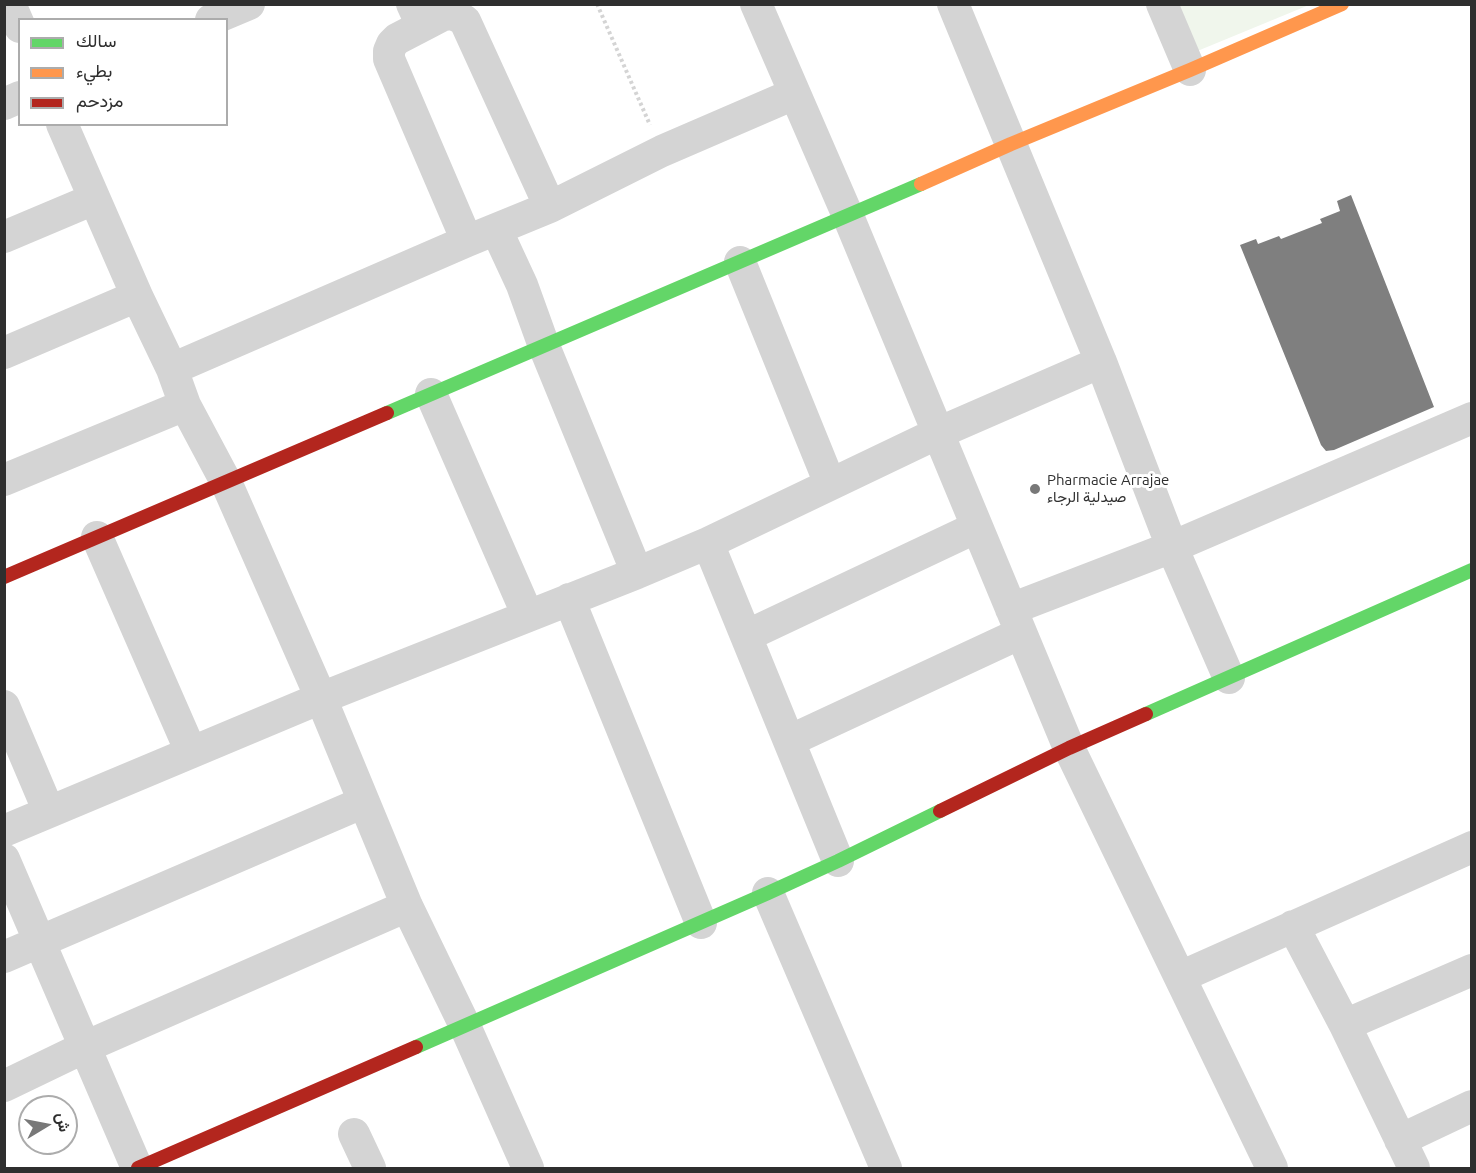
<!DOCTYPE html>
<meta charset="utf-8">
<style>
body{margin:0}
#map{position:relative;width:1476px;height:1173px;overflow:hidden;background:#fff;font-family:Ubuntu,Vazirmatn,sans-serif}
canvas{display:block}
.frame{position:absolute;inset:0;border:6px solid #2f2f2f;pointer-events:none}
.legend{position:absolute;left:18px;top:18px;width:210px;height:108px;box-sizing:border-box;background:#fff;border:2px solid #acacac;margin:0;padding:8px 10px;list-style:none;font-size:18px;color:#2f2f2f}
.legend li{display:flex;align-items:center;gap:12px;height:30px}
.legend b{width:30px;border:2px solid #acacac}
.north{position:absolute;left:18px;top:1095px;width:60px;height:60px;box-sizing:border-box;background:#fff;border:2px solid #acacac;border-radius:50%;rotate:80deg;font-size:16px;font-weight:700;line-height:24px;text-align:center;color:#2f2f2f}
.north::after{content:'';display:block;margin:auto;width:21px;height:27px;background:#787878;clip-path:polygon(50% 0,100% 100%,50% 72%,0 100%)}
</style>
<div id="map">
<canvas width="1476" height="1173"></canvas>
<div class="frame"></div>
<ul class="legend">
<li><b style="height:8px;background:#63d668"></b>سالك</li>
<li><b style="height:8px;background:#ff974d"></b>بطيء</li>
<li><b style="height:8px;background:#b3261e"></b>مزدحم</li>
</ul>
<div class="north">ش</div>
</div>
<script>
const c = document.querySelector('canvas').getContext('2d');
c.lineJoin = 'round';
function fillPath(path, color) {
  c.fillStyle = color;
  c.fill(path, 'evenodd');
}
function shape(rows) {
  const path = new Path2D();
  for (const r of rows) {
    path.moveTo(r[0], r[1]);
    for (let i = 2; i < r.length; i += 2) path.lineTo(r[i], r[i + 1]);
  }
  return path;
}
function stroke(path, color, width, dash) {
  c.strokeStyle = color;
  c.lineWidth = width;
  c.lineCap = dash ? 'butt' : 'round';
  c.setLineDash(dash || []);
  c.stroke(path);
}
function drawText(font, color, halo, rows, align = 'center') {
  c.font = font + ' Ubuntu,Vazirmatn,sans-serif';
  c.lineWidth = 6;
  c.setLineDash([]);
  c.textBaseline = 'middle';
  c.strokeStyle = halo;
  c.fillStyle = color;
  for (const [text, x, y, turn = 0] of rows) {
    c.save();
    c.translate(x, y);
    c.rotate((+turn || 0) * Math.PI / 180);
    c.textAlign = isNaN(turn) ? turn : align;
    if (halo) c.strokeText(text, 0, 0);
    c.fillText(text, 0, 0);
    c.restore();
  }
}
fillPath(shape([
 [1175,5,1309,5,1195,52]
]), '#f0f6ec');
fillPath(shape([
 [1351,195,1434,407,1334,450,1326,451,1321,445,1240,245,1256,239,1258,244,1279,236,1281,239,1322,223,1320,219,1340,211,1337,201]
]), '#7f7f7f');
stroke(shape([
 [597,4,650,125]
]), '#d4d4d4', 4, [3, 3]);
stroke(shape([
 [10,4,20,27],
 [412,4,422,26,397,39,392,44,389,51,389,59,467,241],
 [756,4,848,216,1069,748,1272,1168],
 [953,4,1101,362,1172,547,1229,678],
 [1162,4,1190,70],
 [211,20,249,4],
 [422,26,443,15,452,14,459,17,465,21,550,207],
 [4,104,20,97],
 [62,124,137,296,172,369,185,405,226,482,321,698,407,906,465,1026,528,1168],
 [496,229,522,285,544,346,637,573],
 [4,237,94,199],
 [740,262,830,484],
 [4,353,137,296],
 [172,369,467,241,550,207,662,151,794,94],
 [431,394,528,616],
 [4,480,185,405],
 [97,537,191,752],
 [708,543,838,861],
 [569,599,701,923],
 [1011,609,1172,547,1472,418],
 [746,636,977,527],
 [4,706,49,812],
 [789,741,1021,633],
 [4,831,321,698,637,573,708,543,938,433,1101,362],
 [4,859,137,1168],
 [768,893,886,1168],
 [1293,926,1345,1025,1414,1168],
 [4,957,364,802],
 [1180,977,1472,847],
 [1345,1025,1472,970],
 [4,1086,85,1047,407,906],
 [354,1134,370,1168],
 [1400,1140,1472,1106]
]), '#d4d4d4', 32);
stroke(shape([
 [387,413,921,184],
 [1146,714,1472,570],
 [416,1047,768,893,838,861,940,811]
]), '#63d668', 14);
stroke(shape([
 [921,184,1011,144,1190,70,1342,4]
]), '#ff974d', 14);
stroke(shape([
 [4,577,387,413],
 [940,811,1069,748,1146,714],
 [138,1168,416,1047]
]), '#b3261e', 14);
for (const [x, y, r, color] of [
 [1035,489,6,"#787878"]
]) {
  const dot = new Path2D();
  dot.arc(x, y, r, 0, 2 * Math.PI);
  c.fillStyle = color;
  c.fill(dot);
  stroke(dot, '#fff', 2);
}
drawText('15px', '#2f2f2f', '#fff', [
 ["Pharmacie Arrajae",1047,480],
 ["صيدلية الرجاء",1047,497]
], 'left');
</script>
